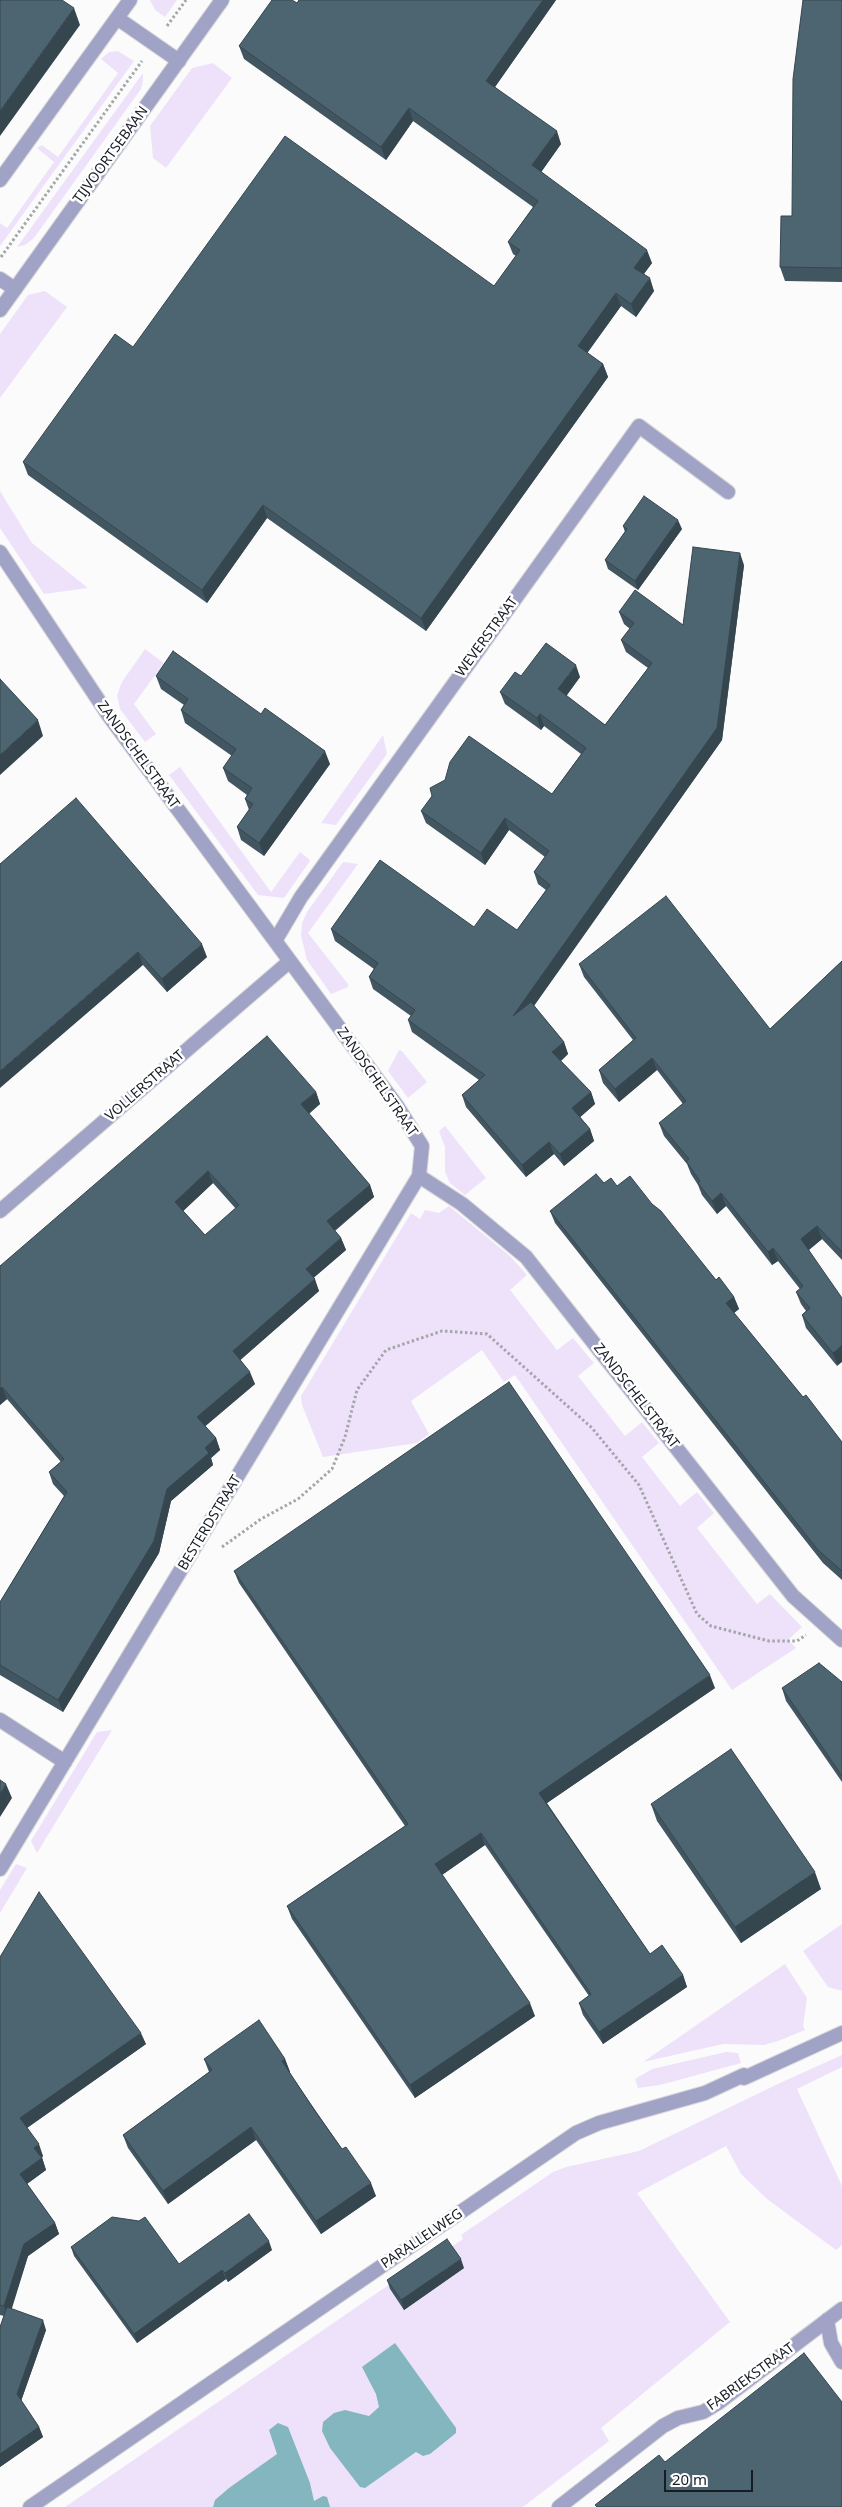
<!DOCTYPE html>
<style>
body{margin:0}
#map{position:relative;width:842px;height:2507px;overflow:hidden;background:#fbfbfb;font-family:"Noto Sans",sans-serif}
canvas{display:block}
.scale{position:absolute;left:664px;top:2470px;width:89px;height:22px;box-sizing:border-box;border:2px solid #171d25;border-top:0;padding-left:6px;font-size:15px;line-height:18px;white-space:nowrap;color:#171d25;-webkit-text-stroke:4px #fff;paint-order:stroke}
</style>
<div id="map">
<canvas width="842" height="2507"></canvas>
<div class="scale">20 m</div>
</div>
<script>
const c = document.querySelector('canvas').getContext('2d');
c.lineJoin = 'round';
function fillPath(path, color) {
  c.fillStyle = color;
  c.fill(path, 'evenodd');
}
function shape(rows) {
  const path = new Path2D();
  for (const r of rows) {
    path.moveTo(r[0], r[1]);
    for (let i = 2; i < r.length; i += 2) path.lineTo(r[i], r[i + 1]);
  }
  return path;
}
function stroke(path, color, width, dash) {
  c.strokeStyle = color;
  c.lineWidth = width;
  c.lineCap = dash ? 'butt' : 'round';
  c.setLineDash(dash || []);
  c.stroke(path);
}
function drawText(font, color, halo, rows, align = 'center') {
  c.font = font + ' "Noto Sans",sans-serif';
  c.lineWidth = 5;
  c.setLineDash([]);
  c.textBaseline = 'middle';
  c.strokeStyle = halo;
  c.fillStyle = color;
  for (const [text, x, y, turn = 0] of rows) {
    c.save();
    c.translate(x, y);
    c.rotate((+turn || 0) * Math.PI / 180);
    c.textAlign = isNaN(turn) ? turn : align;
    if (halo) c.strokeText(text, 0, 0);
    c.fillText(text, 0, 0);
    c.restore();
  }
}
fillPath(shape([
 [150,0,177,0,165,17,155,10],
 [118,51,134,61,0,246,0,223,7,228,54,162,37,148,42,145,58,157,118,73,101,59,109,52],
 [213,63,232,78,166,168,153,158,150,126,192,68],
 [143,73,143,81,141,89,34,238,25,245,17,247],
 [45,291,67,307,0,398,0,334,28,295],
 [0,491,32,543,88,588,44,594,0,528],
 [145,649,164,663,134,704,156,734,145,742,120,709,117,695,122,682],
 [383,735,387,754,336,825,321,823],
 [180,767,271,892,300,852,309,859,310,861,284,898,258,895,169,775],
 [343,862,358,864,308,933,348,984,348,987,331,994,307,960,301,936,302,923,307,912],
 [399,1050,402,1051,427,1082,408,1098,388,1071],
 [445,1126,486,1178,465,1195,450,1183,445,1172,445,1147,439,1131],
 [449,1206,510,1256,527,1275,510,1290,557,1350,573,1338,594,1363,578,1376,625,1436,642,1422,659,1443,642,1457,680,1506,697,1492,714,1513,697,1528,757,1604,770,1594,802,1627,788,1640,796,1648,732,1690,515,1375,504,1382,482,1350,411,1401,429,1434,417,1443,323,1457,302,1405,301,1396,411,1213,420,1219,425,1210,439,1213],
 [112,1730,37,1853,31,1841,97,1732],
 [16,1864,27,1868,0,1913,0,1890],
 [842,1924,842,1991,828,1987,803,1951],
 [785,1964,807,1998,803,2026,805,2030,778,2041,764,2045,723,2044,643,2062],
 [726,2052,738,2053,741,2063,660,2085,638,2088,635,2079,652,2069],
 [842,2055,842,2067,797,2089,842,2186,842,2245,836,2250,767,2199,741,2174,726,2146,637,2193,730,2322,601,2428,609,2441,523,2507,65,2507,447,2245,450,2248,463,2239,461,2235,553,2172,566,2167,639,2151,780,2083]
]), '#eee2fb');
fillPath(shape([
 [395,2343,456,2428,456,2433,430,2454,423,2456,416,2452,365,2488,360,2487,330,2448,322,2431,323,2422,334,2413,345,2410,369,2416,379,2407,376,2394,362,2367],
 [278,2423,288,2427,310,2483,314,2501,323,2496,327,2497,330,2507,213,2507,215,2500,229,2488,277,2454,269,2430]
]), '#83b6be');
const service = shape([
 [117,18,179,61],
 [0,180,130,0],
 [0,279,15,289]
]);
const minor = shape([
 [0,552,109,716,397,1106,422,1146,419,1176,462,1204,526,1257,793,1596,842,1640],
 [275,941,301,897,639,426,728,492],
 [0,1211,290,961],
 [0,1720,65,1762],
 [0,1869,419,1176],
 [827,2320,831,2343,842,2362],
 [559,2507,663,2426,678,2418,703,2412,718,2403,842,2309]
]);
const tertiary = shape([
 [0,310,222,0],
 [30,2507,576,2133,599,2123,705,2093,744,2075,744,2078,842,2033]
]);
stroke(service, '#d7d7d9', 16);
stroke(minor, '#d7d7d9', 16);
stroke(tertiary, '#d7d7d9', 16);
stroke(shape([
 [167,26,186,0],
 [1,257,142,61],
 [222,1547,261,1519,298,1499,332,1469,345,1437,357,1390,386,1350,442,1331,487,1334,592,1428,639,1485,697,1614,711,1626,769,1641,797,1641,806,1635]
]), '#a4a7aa', 3, [2.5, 2.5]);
stroke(service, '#a1a3c6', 14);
stroke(minor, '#a1a3c6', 14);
stroke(tertiary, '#a1a3c6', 14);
fillPath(shape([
 [299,0,556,0,495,87,561,144,541,172,652,263,644,274,654,291,636,317,621,306,587,353,603,364,608,377,426,631,267,518,207,603,28,475,23,462,133,347,494,286,516,256,513,254,508,242,533,207,413,121,386,160,244,59,239,46,297,3],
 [842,0,842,282,785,281,780,267],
 [623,526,682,529,638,590,608,569,605,560,625,532],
 [744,565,722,740,534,1006,564,1042,568,1054,561,1061,591,1092,595,1104,580,1117,590,1129,594,1141,564,1166,554,1154,526,1177,466,1107,462,1095,479,1080,412,1032,408,1020,411,1016,373,989,369,977,374,969,335,941,331,929,474,927,517,930,546,890,538,884,534,872,545,857,509,830,485,865,426,823,421,811,445,780,552,794,581,754,544,726,541,730,505,704,500,692,521,676,580,677,566,696,605,725,648,668,626,652,621,640,630,629,624,624,619,612,683,625],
 [156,676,330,764,264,856,241,840,237,827,249,810,245,799,247,795,228,781,223,768,232,756,185,723,181,710,184,705,161,689],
 [0,864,207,957,167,992,143,965],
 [842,961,842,1260,822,1239,809,1250,837,1366,806,1328,802,1315,806,1311,801,1304,796,1292,800,1289,778,1261,772,1265,726,1206,717,1214,702,1195,698,1185,691,1174,687,1164,664,1136,659,1123,683,1104,657,1070,619,1102,603,1083,599,1070,633,1040,584,977,579,964,770,1029],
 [316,1092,320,1104,309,1114,370,1185,374,1197,335,1231,341,1238,346,1250,313,1278,319,1291,240,1360,255,1384,205,1426,216,1438,220,1450,211,1458,213,1465,171,1501,159,1553,63,1712,0,1675,0,1602,64,1496,53,1484,49,1472,61,1462,7,1399,0,1405,0,1266],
 [213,1183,236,1209,205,1235,183,1211],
 [604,1183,617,1186,652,1204,716,1280,734,1297,739,1309,734,1313,803,1397,842,1442,842,1580,823,1563,555,1223,550,1211],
 [234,1571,715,1688,547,1803,650,1954,683,1975,687,1987,603,2044,583,2015,579,2003,589,1996,485,1845,442,1875,535,2016,415,2098,292,1919,287,1906,405,1826,239,1583],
 [842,1682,842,1782,786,1701,782,1688],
 [651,1804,821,1889,741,1943,657,1821],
 [0,1957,146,2044,27,2128,43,2156,42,2157,46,2170,27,2184,55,2223,59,2234,28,2256,11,2309,46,2330,21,2401,39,2427,43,2437,0,2467,0,2327,4,2316,0,2315],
 [204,2059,285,2059,290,2072,289,2072,342,2149,376,2196,321,2234,256,2140,168,2204,128,2148,123,2135,209,2072],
 [71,2247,179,2264,272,2250,228,2282,226,2279,137,2343,74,2256],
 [464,2268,404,2310,390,2289,387,2280]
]), '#425661');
fillPath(shape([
 [543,0,556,0,490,94,486,81],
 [74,8,80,25,0,136,0,111],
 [409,108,413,121,386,160,381,147],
 [557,131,561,144,537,178,532,165],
 [647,250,652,263,639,280,634,268],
 [650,278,654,291,636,317,631,304],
 [616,293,621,306,583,359,578,346],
 [603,364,608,377,426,631,421,618],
 [263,505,267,518,207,603,202,590],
 [678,520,682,529,638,590,635,581],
 [740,553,744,565,722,740,518,1028,513,1016],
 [576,665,580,677,562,702,558,689],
 [540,714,544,726,541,730,537,718],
 [38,720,43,736,0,775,0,755],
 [325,751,330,764,264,856,259,843],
 [505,818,509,830,485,865,481,853],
 [202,944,207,957,167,992,162,979],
 [138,952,143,965,0,1088,0,1071],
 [564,1042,568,1054,557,1064,552,1052],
 [652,1058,657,1070,619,1102,615,1089],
 [316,1092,320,1104,305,1116,301,1104],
 [591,1092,595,1104,577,1120,572,1108],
 [590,1129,594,1141,564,1166,560,1154],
 [549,1142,554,1154,526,1177,522,1165],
 [208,1171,213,1183,180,1214,175,1202],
 [370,1185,374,1197,331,1233,327,1221],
 [721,1193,726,1206,717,1214,712,1201],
 [817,1226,822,1239,806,1252,801,1239],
 [341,1238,346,1250,310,1281,306,1269],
 [773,1248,778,1261,772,1265,768,1252],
 [315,1279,319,1291,237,1363,233,1351],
 [734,1297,739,1309,730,1316,726,1303],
 [842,1345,842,1362,837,1366,833,1353],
 [250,1372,255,1384,202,1429,197,1417],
 [2,1387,7,1399,0,1405,0,1389],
 [216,1438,220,1450,211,1458,213,1465,171,1501,159,1553,63,1712,58,1700,167,1489,205,1448],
 [710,1675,715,1688,544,1805,539,1793],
 [6,1784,12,1798,0,1817,0,1794],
 [481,1833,485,1845,439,1877,435,1864],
 [815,1872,821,1889,741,1943,735,1927],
 [683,1975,687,1987,603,2044,599,2032],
 [530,2003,535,2016,415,2098,410,2085],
 [141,2033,146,2044,24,2130,20,2118],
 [285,2059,290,2072,286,2074,282,2061],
 [251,2127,256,2140,168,2204,163,2191],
 [39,2144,43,2156,39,2160,34,2148],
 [42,2158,46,2170,24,2186,20,2174],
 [371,2183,376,2196,321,2234,316,2221],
 [55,2223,59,2234,28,2256,9,2318,4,2306,24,2244],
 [269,2241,272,2250,228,2282,225,2273],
 [461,2259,464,2268,404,2310,401,2300],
 [222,2270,226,2279,137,2343,134,2334],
 [43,2320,46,2330,20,2404,17,2394],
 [39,2427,43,2437,0,2467,0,2454]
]), '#36464f');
const building = shape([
 [0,0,62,0,74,8,0,111,0,0],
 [272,0,292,0,297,3,299,0,543,0,486,81,557,131,532,165,647,250,634,268,650,278,631,304,616,293,578,346,603,364,421,618,263,505,202,590,23,462,115,334,133,347,285,136,494,286,520,250,508,242,538,201,409,108,381,147,239,46,272,0],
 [803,0,842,0,842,268,780,267,781,216,792,216,793,79,803,0],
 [644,496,678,520,635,581,605,560,627,529,623,526,644,496],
 [693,547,740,553,717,728,513,1016,531,1002,564,1042,552,1052,591,1092,572,1108,590,1129,560,1154,549,1142,522,1165,462,1095,485,1075,408,1020,415,1010,369,977,378,963,331,929,380,860,474,927,487,909,517,930,550,885,534,872,549,851,505,818,481,853,421,811,432,796,430,788,445,780,450,762,469,736,552,794,586,748,540,714,537,718,500,692,515,672,521,676,546,643,576,665,558,689,605,725,652,663,621,640,634,623,619,612,635,590,683,625,693,547],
 [173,651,261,714,265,708,325,751,259,843,237,827,253,804,245,799,252,788,223,768,236,749,181,710,188,699,156,676,173,651],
 [0,679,38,720,0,755,0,679],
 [76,798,202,944,162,979,138,952,0,1071,0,864,76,798],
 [666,896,770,1029,842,961,842,1252,817,1226,801,1239,842,1298,842,1345,833,1353,802,1315,810,1308,796,1292,803,1286,773,1248,768,1252,721,1193,712,1201,698,1183,700,1181,686,1161,689,1159,659,1123,686,1101,652,1058,615,1089,599,1070,636,1038,579,964,666,896],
 [267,1036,316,1092,301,1104,370,1185,327,1221,341,1238,306,1269,315,1279,233,1351,250,1372,197,1417,216,1438,205,1448,209,1453,167,1489,154,1541,58,1700,0,1665,0,1602,67,1492,49,1472,64,1459,2,1387,0,1389,0,1266,267,1036],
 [208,1171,239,1205,205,1235,175,1202,208,1171],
 [596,1174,604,1183,611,1178,617,1186,630,1176,652,1204,661,1211,716,1280,719,1277,734,1297,726,1303,803,1397,806,1395,842,1442,842,1571,818,1550,550,1211,596,1174],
 [509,1382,710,1675,539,1793,650,1954,662,1945,683,1975,599,2032,579,2003,591,1994,481,1833,435,1864,530,2003,410,2085,287,1906,408,1824,234,1571,509,1382],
 [819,1663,842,1682,842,1776,782,1688,819,1663],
 [731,1749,815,1872,735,1927,651,1804,731,1749],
 [0,1780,6,1784,0,1794,0,1780],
 [39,1892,141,2033,20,2118,39,2144,34,2148,42,2158,20,2174,55,2223,24,2244,4,2306,0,2305,0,1957,39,1892],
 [259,2020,285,2059,282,2061,315,2111,342,2149,346,2147,371,2183,316,2221,251,2127,163,2191,123,2135,212,2070,204,2059,259,2020],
 [249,2214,269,2241,225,2273,222,2270,134,2334,71,2247,112,2217,139,2221,145,2217,179,2264,249,2214],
 [447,2239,461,2259,401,2300,387,2280,447,2239],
 [7,2307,43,2320,17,2394,39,2427,0,2454,0,2327,7,2307],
 [804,2353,842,2402,842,2507,597,2507,595,2505,659,2455,665,2462,804,2353]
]);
fillPath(building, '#4d6471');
stroke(building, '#36464f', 1);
drawText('14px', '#171d25', '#fff', [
 ["TIJVOORTSEBAAN",111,155,-54],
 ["WEVERSTRAAT",487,637,-54],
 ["ZANDSCHELSTRAAT",138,755,54],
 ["ZANDSCHELSTRAAT",377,1082,55],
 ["VOLLERSTRAAT",145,1086,-41],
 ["ZANDSCHELSTRAAT",636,1396,52],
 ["BESTERDSTRAAT",210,1523,-59],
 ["PARALLELWEG",422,2239,-34],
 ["FABRIEKSTRAAT",751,2377,-36]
]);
</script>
